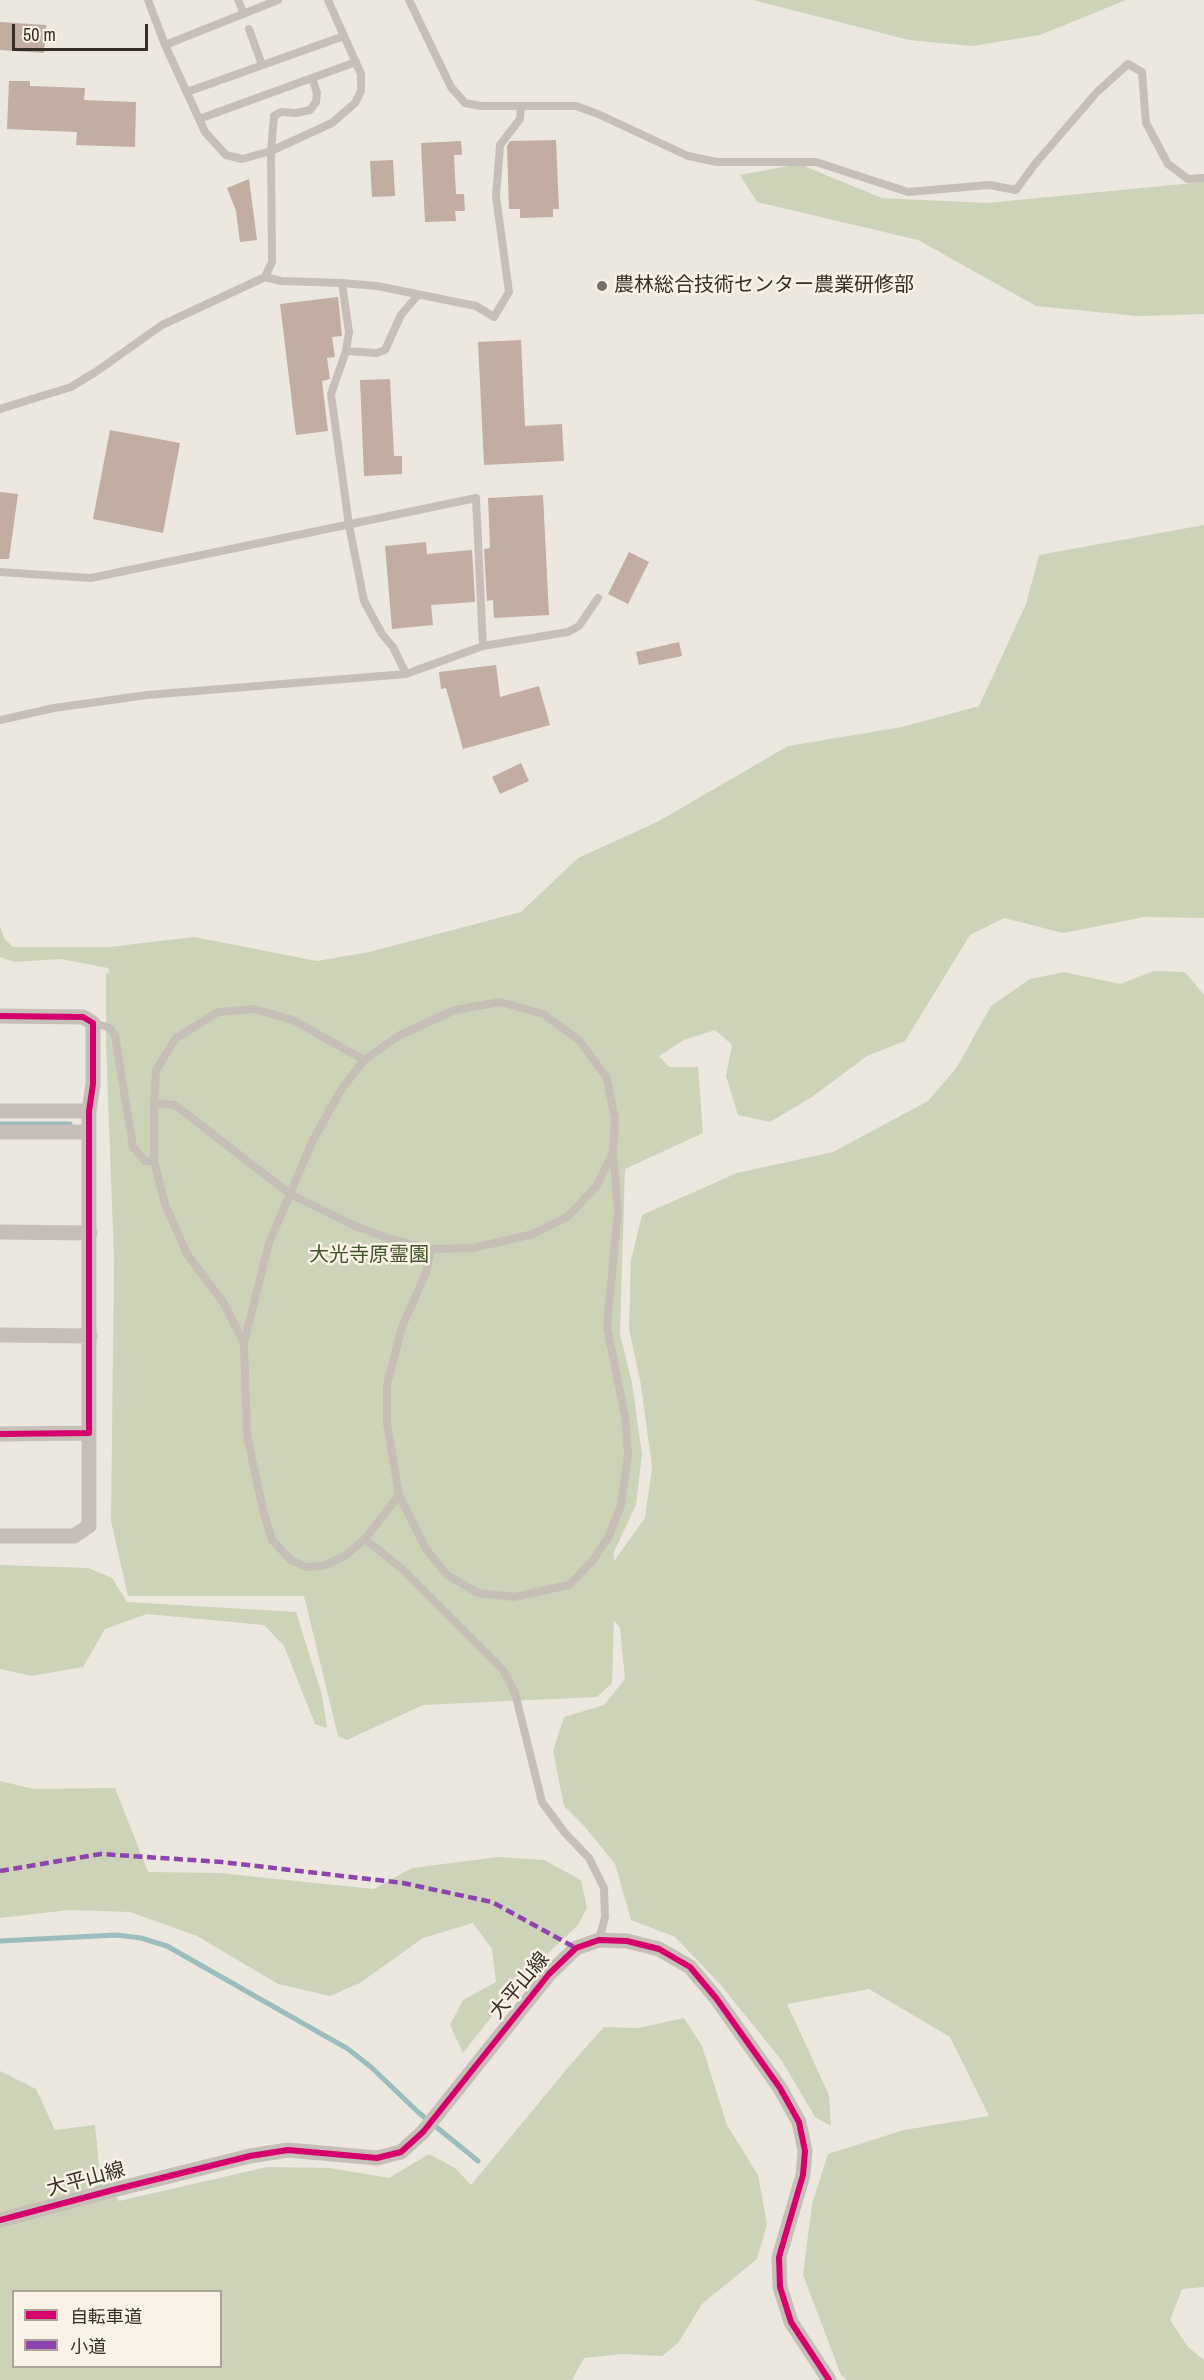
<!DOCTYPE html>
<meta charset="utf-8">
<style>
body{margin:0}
#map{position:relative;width:1204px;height:2380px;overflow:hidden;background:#ece8e0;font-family:"Archivo Narrow","Noto Sans JP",sans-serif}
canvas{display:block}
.legend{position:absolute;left:12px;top:2290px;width:210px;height:78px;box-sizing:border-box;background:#faf2e6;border:2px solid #aca39a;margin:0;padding:8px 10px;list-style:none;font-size:18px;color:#362d27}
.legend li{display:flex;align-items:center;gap:12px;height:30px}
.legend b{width:30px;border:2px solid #aca39a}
.scale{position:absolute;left:12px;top:24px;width:136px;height:27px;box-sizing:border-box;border:3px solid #362d27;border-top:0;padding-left:8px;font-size:18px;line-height:21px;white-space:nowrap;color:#362d27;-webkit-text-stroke:4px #faf2e6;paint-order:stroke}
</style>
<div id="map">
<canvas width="1204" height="2380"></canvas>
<ul class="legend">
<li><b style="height:8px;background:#d6006c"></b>自転車道</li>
<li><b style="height:8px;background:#8e44ad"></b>小道</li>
</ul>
<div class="scale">50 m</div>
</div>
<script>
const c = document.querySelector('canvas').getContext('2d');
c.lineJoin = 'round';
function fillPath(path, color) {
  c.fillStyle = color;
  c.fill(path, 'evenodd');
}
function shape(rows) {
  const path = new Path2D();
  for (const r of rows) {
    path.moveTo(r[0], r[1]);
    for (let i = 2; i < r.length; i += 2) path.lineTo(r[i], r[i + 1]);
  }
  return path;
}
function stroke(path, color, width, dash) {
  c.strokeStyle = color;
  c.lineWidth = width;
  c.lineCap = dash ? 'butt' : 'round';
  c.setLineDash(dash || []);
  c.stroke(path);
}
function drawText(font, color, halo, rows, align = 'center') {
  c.font = font + ' "Archivo Narrow","Noto Sans JP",sans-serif';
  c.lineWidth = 5;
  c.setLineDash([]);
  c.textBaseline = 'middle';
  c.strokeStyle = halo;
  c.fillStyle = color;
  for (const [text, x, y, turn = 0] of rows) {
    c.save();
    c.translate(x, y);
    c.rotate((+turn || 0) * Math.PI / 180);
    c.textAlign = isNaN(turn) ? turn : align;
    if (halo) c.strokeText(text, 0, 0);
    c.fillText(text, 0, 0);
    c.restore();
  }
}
fillPath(shape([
 [753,0,1126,0,1040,35,972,46,909,40],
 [799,164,882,198,986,203,1204,182,1204,314,1137,316,1036,306,918,240,757,202,740,175],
 [1204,525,1204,918,1144,917,1063,933,1004,918,970,935,905,1041,867,1056,812,1097,770,1122,738,1115,726,1076,732,1045,715,1030,684,1040,659,1056,669,1067,698,1067,703,1133,625,1169,620,1334,632,1383,642,1455,636,1505,614,1552,614,1561,645,1518,652,1468,641,1385,629,1329,631,1260,642,1215,737,1173,833,1152,928,1101,957,1067,991,1006,1030,979,1064,972,1120,984,1154,971,1185,972,1204,995,1204,2287,1182,2289,1170,2320,1188,2347,1204,2360,1204,2380,847,2380,841,2375,803,2275,812,2204,828,2154,904,2130,989,2116,950,2037,869,1989,787,2004,829,2095,831,2126,815,2117,782,2061,720,1984,675,1937,631,1920,615,1864,585,1827,564,1806,553,1751,564,1717,604,1705,625,1679,620,1628,614,1620,612,1683,597,1697,423,1705,347,1740,338,1736,304,1596,128,1596,111,1521,114,1260,106,1042,106,972,110,974,108,968,61,959,14,962,0,957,0,926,4,938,13,947,109,947,194,937,317,961,369,952,521,912,578,858,659,821,788,746,902,727,979,706,1026,604,1039,555],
 [0,1565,88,1568,112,1578,127,1602,296,1612,322,1695,327,1728,315,1724,284,1646,264,1625,147,1614,105,1629,83,1667,31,1676,0,1669],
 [0,1781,34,1789,115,1788,148,1872,219,1873,374,1889,412,1868,498,1857,544,1860,581,1880,587,1908,578,1925,522,1978,463,2053,450,2025,463,2000,496,1982,492,1949,473,1923,423,1938,360,1983,330,1996,278,1984,197,1936,130,1912,69,1910,0,1918],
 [684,2018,702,2046,727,2125,758,2175,767,2224,757,2259,702,2304,678,2343,662,2356,621,2354,584,2358,572,2380,0,2380,0,2071,36,2089,55,2130,95,2125,100,2176,119,2201,267,2167,330,2168,389,2178,429,2154,455,2168,471,2185,570,2065,604,2027,638,2028],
 [14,2292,220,2292,220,2366,14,2366]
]), '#ccd3b9');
stroke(shape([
 [0,1124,70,1124],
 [0,1941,116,1935,141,1938,167,1946,348,2049,371,2067,418,2112,478,2161]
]), '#9bbdbe', 5);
fillPath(shape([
 [0,22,46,25,44,53,0,50],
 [9,81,30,81,30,86,85,88,84,100,136,102,135,147,76,145,77,132,7,129],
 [556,140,559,209,553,209,553,217,520,218,520,209,509,209,507,146,510,141],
 [461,141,462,155,454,155,456,194,464,194,465,211,455,211,456,221,425,222,421,143],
 [393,160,395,196,372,197,370,161],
 [249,179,257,240,240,242,236,211,227,188],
 [338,297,342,336,332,337,335,357,327,358,330,379,322,381,328,431,296,435,280,304],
 [521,340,525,426,562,424,564,461,484,465,478,342],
 [390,379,394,456,402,456,402,474,364,476,360,380],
 [110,430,180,443,163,533,93,519],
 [0,492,18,494,9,559,0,559],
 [543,495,549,615,494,618,493,600,487,601,484,549,490,548,488,498],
 [426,542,427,554,472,550,475,602,431,605,433,625,392,629,385,546],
 [629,552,649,562,628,604,608,594],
 [679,642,682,656,639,665,636,652],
 [496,665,500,697,539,686,550,725,463,749,446,688,441,689,439,672],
 [521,763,529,781,500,794,492,777]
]), '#c1ada1');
stroke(shape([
 [148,0,165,45,205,132,226,155,242,159,271,151,332,123,355,103,361,91,361,74,328,0],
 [238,0,244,14],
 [409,0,451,87,465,103,481,106,576,106,598,114,688,156,717,162,816,162,908,192,989,185,1016,190,1035,164,1097,92,1128,64,1142,72,1146,123,1168,164,1188,179,1204,178],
 [249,29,262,65],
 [165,45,278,0],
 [187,92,344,36],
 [199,119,356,62],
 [265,277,281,281,342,283,349,332,346,351,331,394,349,525,364,601,382,634,393,647,406,674],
 [342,283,377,286,476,306,494,317,509,292,496,196,500,145,520,119,521,107],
 [346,351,377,353,385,350,401,315,418,295],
 [0,409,71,387,97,371,162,325,265,277,272,262,271,151,274,116,281,112,296,113,310,110,316,102,317,93,312,78],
 [0,572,91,578,476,498,483,646],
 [0,720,54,708,147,695,406,674,483,646,568,632,579,626,598,598],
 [93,1023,108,1027,115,1035,133,1147,145,1161,154,1161,154,1103,175,1105,290,1194,355,1226,390,1239,431,1249,473,1248,533,1234,567,1217,596,1187,613,1152,615,1120,607,1078,579,1040,543,1014,500,1002,455,1010,400,1035,364,1060,341,1090,313,1140,290,1194,269,1243,244,1343,247,1435,263,1510,272,1540,291,1560,306,1567,323,1566,345,1556,365,1539],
 [154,1103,156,1070,176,1038,218,1012,254,1009,293,1020,364,1060],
 [154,1161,165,1204,187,1254,223,1302,244,1343],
 [431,1249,426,1273,402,1327,387,1385,387,1424,399,1495,365,1539,402,1569,503,1670,515,1693,542,1802,565,1833,589,1858,604,1888,605,1917,599,1940],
 [399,1495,426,1549,447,1575,478,1593,514,1597,569,1585,593,1560,609,1536,621,1505,628,1455,625,1417,607,1326,618,1211,613,1153]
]), '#c6bfb8', 8);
stroke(shape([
 [0,1016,83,1017,93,1023,93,1084,89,1111,89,1433,0,1434],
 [0,1111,89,1111],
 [0,1132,89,1132],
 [0,1232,90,1233],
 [0,1335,90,1336],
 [0,1536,74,1536,89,1526,89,1433],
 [0,2220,113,2190,250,2156,288,2150,377,2158,401,2152,423,2132,549,1974,576,1948,599,1940,627,1941,659,1949,690,1967,716,1998,780,2088,799,2122,805,2151,803,2175,779,2257,780,2287,791,2322,829,2380]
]), '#c6bfb8', 15);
stroke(shape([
 [0,1871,101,1854,222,1862,403,1883,492,1902,576,1948]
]), '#8e44ad', 4.5, [9, 4.5]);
stroke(shape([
 [0,1016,83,1017,93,1023,93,1084,89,1111,89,1433,0,1434],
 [0,2220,113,2190,250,2156,288,2150,377,2158,401,2152,423,2132,549,1974,576,1948,599,1940,627,1941,659,1949,690,1967,716,1998,780,2088,799,2122,805,2151,803,2175,779,2257,780,2287,791,2322,829,2380]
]), '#d6006c', 6);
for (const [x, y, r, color] of [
 [602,286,6,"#766e68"]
]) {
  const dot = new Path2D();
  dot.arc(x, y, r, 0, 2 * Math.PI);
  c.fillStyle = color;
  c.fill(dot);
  stroke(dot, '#faf2e6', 2);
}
drawText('20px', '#362d27', '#faf2e6', [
 ["農林総合技術センター農業研修部",614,286]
], 'left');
drawText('20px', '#42552a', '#faf2e6', [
 ["大光寺原霊園",369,1256]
]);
drawText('20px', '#362d27', '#faf2e6', [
 ["大平山線",520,1986,-50],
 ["大平山線",86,2180,-15]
]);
</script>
